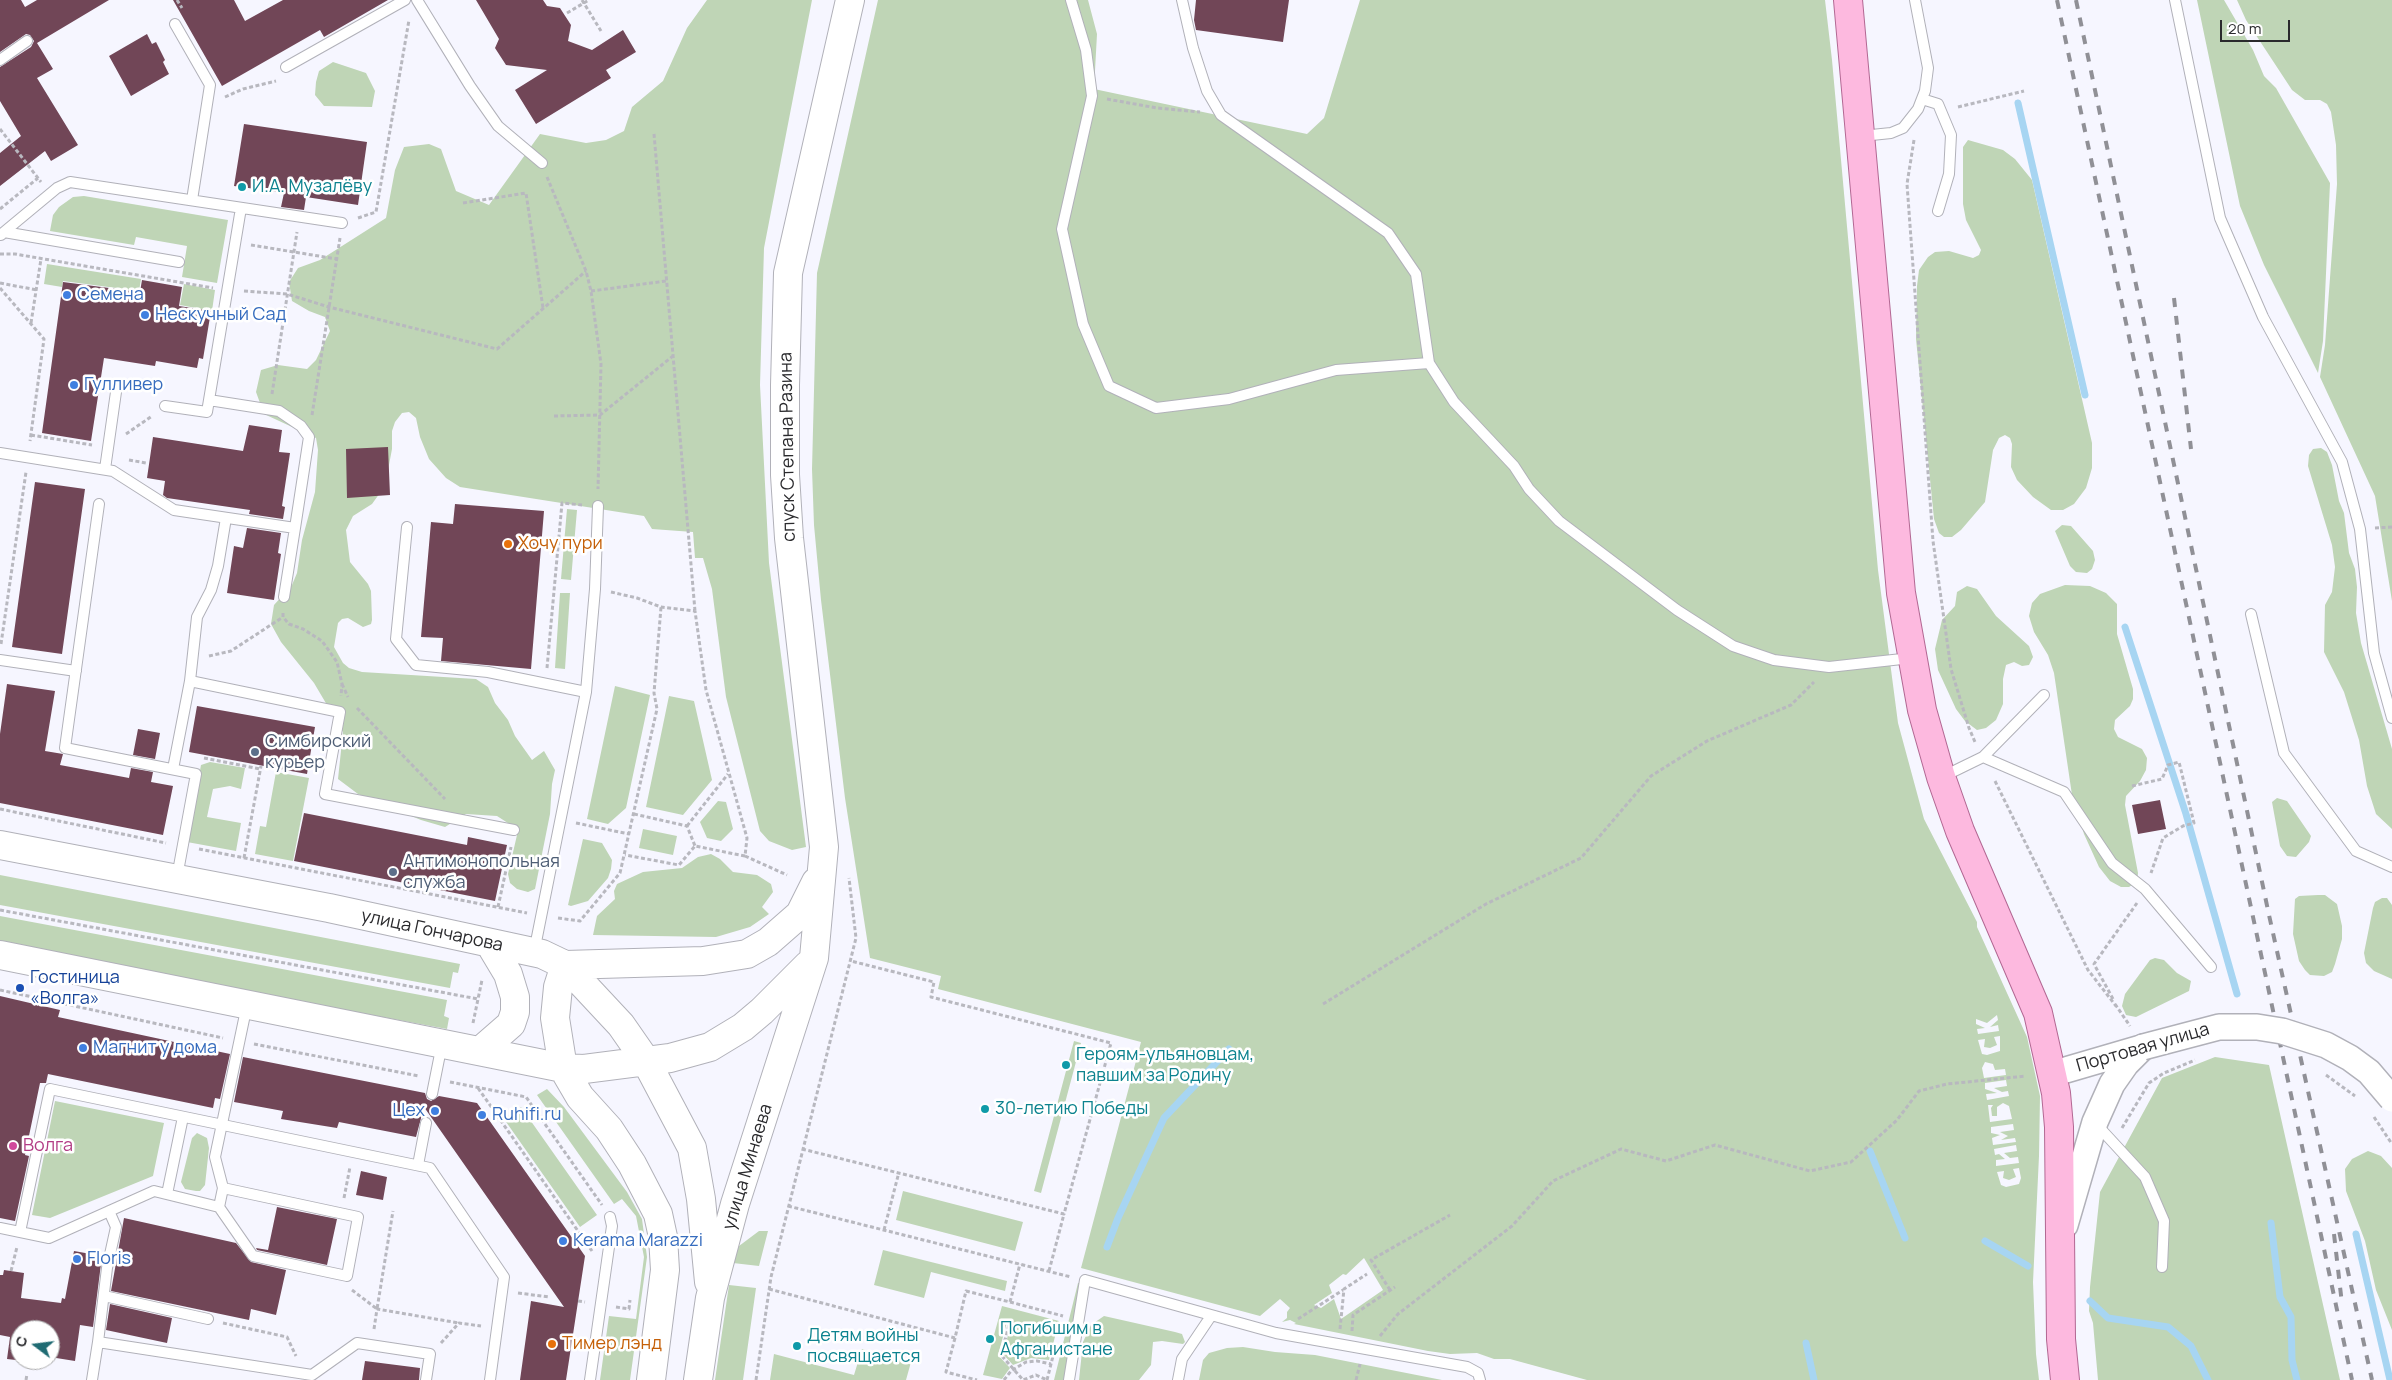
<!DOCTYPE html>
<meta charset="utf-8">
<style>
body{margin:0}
#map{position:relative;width:2392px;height:1380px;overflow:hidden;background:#f6f6ff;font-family:Manrope,sans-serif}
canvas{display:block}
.north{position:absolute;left:10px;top:1320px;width:50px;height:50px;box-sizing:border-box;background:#fff;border:1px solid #aaaaab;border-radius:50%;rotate:285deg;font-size:14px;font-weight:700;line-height:20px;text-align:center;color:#2a2a2d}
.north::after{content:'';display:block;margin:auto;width:18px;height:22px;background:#206b73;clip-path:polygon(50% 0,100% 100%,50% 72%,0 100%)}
.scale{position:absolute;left:2220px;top:20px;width:70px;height:22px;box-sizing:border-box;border:2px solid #2a2a2d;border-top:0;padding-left:6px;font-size:15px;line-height:18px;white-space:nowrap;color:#2a2a2d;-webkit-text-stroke:4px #fff;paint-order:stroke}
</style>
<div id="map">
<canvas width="2392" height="1380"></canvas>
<div class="north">С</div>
<div class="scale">20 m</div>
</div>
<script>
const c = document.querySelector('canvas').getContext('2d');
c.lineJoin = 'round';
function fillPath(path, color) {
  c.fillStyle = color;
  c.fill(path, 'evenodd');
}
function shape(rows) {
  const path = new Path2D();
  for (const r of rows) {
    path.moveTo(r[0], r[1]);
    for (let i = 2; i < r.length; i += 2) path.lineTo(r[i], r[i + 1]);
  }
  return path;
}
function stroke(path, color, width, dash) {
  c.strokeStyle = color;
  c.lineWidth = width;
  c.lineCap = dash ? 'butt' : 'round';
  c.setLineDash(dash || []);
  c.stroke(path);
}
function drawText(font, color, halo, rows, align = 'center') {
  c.font = font + ' Manrope,sans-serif';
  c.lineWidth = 5;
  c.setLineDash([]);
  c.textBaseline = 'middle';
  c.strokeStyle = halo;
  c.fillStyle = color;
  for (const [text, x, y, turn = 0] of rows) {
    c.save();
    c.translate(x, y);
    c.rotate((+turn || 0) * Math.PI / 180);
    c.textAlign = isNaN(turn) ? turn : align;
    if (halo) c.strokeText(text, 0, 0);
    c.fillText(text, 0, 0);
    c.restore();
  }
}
fillPath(shape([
 [707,0,812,0,764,248,760,385,769,563,806,847,792,850,769,841,760,831,726,697,712,589,703,558,695,558,693,532,652,529,644,516,460,487,446,478,429,459,420,437,416,418,409,412,402,413,395,422,392,431,392,449,385,486,372,504,353,516,346,530,350,562,368,584,371,591,372,620,371,624,363,627,348,618,342,619,338,623,334,647,343,663,349,668,362,672,476,679,488,687,495,703,508,720,515,736,532,760,544,751,555,770,552,784,550,814,535,889,528,892,517,889,510,883,508,874,517,835,511,825,497,816,466,814,445,827,421,820,358,794,338,779,343,732,314,683,281,642,271,624,274,605,292,585,297,573,302,540,315,492,318,450,316,438,264,414,256,392,261,370,278,365,307,369,316,360,330,331,325,317,309,311,292,301,289,282,298,268,320,260,386,218,395,170,404,147,429,144,441,149,456,191,489,205,540,134,586,143,606,140,624,131,632,107,663,81,687,28],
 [878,0,1088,0,1097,34,1094,89,1307,134,1324,118,1360,0,1825,0,1832,60,1878,570,1898,723,1924,819,1977,922,1977,927,2027,1037,2040,1096,2039,1156,2033,1282,2036,1354,2039,1380,1587,1380,1510,1359,1494,1359,1477,1353,1450,1354,1428,1351,1294,1324,1296,1323,1290,1320,1282,1322,1287,1318,1287,1312,1290,1308,1280,1299,1260,1316,1081,1268,1141,1042,938,989,941,976,870,958,845,798,821,600,814,525,812,469,817,273],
 [1997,1015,1998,1020,1990,1027,1998,1025,1999,1031,1978,1034,1977,1029,1985,1028,1976,1024,1976,1019,1987,1023],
 [2000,1036,2000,1051,1987,1055,1982,1054,1978,1040,1985,1039,1984,1047,1990,1048,1997,1045,1994,1037],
 [1985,1062,1993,1064,1995,1070,2005,1069,2006,1075,1984,1078,1982,1068],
 [2006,1080,2007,1086,1994,1088,2002,1092,2008,1091,2009,1096,1987,1100,1986,1094,1997,1093,1985,1089,1985,1083],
 [2003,1103,2009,1106,2012,1119,1990,1122,1988,1105,1993,1105,1991,1108,1992,1116,1997,1116,1997,1107],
 [2013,1124,2014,1130,2000,1132,2008,1136,2001,1140,2015,1138,2016,1142,1993,1145,1992,1138,2000,1135,1991,1133,1991,1127],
 [2016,1145,2017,1151,2004,1153,2010,1158,2018,1157,2019,1163,1996,1166,1996,1160,2005,1159,1999,1154,1995,1155,1994,1149],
 [2019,1168,2021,1178,2019,1184,2006,1187,2001,1185,1997,1172,2004,1171,2003,1178,2009,1180,2016,1177,2013,1169],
 [1364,1258,1383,1290,1341,1319,1334,1299,1321,1308,1314,1305,1332,1293,1329,1285,1343,1274,1346,1275],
 [2197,0,2224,0,2253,50,2264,76,2276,88,2330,183,2323,341,2318,373,2264,265,2240,206],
 [2237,0,2392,0,2392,601,2375,496,2320,377,2325,345,2337,184,2336,145,2331,112,2327,104,2320,100,2305,100,2292,90,2246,20],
 [333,62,366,73,375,91,372,107,324,106,315,95,316,82,319,71],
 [1968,140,2003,150,2015,159,2032,180,2092,443,2092,468,2086,488,2074,504,2063,510,2051,510,2033,497,2017,480,2011,467,2012,444,2010,438,2005,435,1999,438,1993,450,1985,502,1961,530,1952,537,1944,537,1939,533,1934,519,1916,339,1917,286,1919,270,1928,257,1935,252,1949,251,1973,258,1979,255,1981,250,1966,220,1963,204,1963,147],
 [84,196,228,220,217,283,182,277,187,246,136,237,134,245,50,231,53,215,59,207,73,197],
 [47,264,141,279,139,291,63,281,62,287,44,284],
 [184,284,215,290,212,311,180,305],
 [2321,448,2327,452,2332,465,2339,501,2344,513,2349,553,2355,569,2357,587,2356,613,2361,643,2392,749,2392,829,2376,814,2367,786,2359,740,2344,692,2324,652,2325,605,2332,592,2335,567,2332,545,2308,466,2309,455,2313,449],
 [567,509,577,510,571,580,561,579],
 [2062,525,2071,526,2093,551,2095,560,2092,569,2087,573,2076,572,2070,566,2055,531],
 [2065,585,2090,586,2106,593,2117,604,2117,634,2133,689,2133,699,2130,706,2115,720,2114,729,2118,737,2142,749,2147,758,2146,770,2140,781,2126,796,2125,805,2138,873,2137,882,2129,887,2121,887,2110,881,2099,867,2084,834,2072,795,2054,673,2048,655,2034,632,2029,616,2032,603,2040,594],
 [1967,586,1977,589,1996,616,2029,646,2033,657,2029,665,2022,666,2014,662,2006,665,2003,679,2003,704,1996,720,1986,728,1977,730,1965,721,1956,709,1938,670,1935,649,1942,620,1955,606,1957,592],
 [560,593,570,593,565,669,555,668],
 [615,686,650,695,626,808,608,824,587,819],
 [669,696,694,701,712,780,683,815,646,807],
 [210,762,245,768,241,789,230,786,213,789,207,817,241,823,236,851,187,842,201,765],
 [276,772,309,778,293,861,255,854,260,826,266,827],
 [2277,798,2287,801,2311,836,2309,842,2296,857,2287,856,2280,846,2272,802],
 [718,801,726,802,733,829,721,841,707,838,700,822],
 [643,829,677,836,673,855,639,848],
 [583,839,602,843,612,860,611,869,608,878,588,901,571,906,568,905],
 [711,854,720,859,733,872,757,875,771,884,773,892,762,907,769,914,750,927,716,937,593,935,597,916,615,899,614,891,617,884,643,872,682,868,698,857],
 [0,875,460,964,458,973,453,972,450,988,0,905],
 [2318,895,2325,895,2337,904,2342,926,2342,939,2335,964,2332,972,2324,976,2310,975,2305,970,2299,961,2293,934,2295,899,2299,896],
 [2382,898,2387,898,2392,905,2392,979,2374,971,2366,963,2364,953,2373,908,2375,902],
 [0,916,447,1000,444,1016,449,1018,447,1029,0,946],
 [2155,958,2164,960,2177,973,2191,981,2189,991,2136,1017,2126,1015,2122,1006,2125,994,2150,960],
 [1074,1041,1081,1043,1041,1193,1034,1191],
 [2215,1057,2269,1065,2340,1380,2098,1380,2093,1323,2089,1311,2090,1287,2100,1192,2162,1078],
 [547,1089,564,1107,627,1192,642,1219,647,1257,630,1380,600,1380,609,1316,636,1319,644,1257,636,1216,622,1199,614,1204,537,1095],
 [55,1101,164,1123,153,1176,50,1218,32,1215],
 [521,1107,597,1215,580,1227,504,1119],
 [197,1133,207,1138,209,1148,205,1185,200,1191,196,1191,185,1189,181,1182,192,1138],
 [2368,1151,2381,1156,2392,1168,2392,1330,2376,1290,2365,1241,2346,1191,2345,1169,2352,1159],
 [903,1191,1023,1222,1015,1251,896,1220],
 [759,1231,768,1231,759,1266,733,1263,739,1246],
 [883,1250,1007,1281,1005,1291,931,1272,924,1298,874,1285],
 [1078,1283,1080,1283,1064,1380,1054,1380],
 [729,1285,756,1288,743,1380,715,1380],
 [1002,1306,1059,1321,1049,1360,1031,1358,1013,1365,1003,1354,1011,1324,1007,1322,998,1355,1010,1368,1002,1379,983,1375],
 [1104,1316,1175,1332,1182,1334,1185,1342,1183,1344,1162,1341,1153,1342,1151,1365,1139,1380,1079,1380,1083,1342,1091,1325],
 [1243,1347,1275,1352,1315,1355,1442,1380,1199,1380,1203,1360,1209,1353,1227,1348],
 [862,1349,911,1362,906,1380,770,1380,774,1354,854,1375]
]), '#bfd5b6');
stroke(shape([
 [2018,103,2085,395],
 [2125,627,2186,814,2237,994],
 [1870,1151,1905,1238],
 [2271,1223,2280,1297,2291,1317,2292,1360,2297,1380],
 [2356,1234,2390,1380],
 [1985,1241,2028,1266],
 [1107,1247,1118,1218,1164,1118,1229,1049],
 [2090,1301,2108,1318,2168,1327,2191,1346,2208,1380],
 [1806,1343,1814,1380]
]), '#a7d5f2', 7);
fillPath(shape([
 [0,0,21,0,25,7,37,0,109,0,37,43,53,69,37,78,78,145,51,161,45,151,0,186,0,153,21,136,0,101,0,67,31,47,34,41,30,35,26,34,0,52],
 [173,0,234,0,245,21,283,0,388,0,324,37,320,30,222,86],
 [476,0,543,0,547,6,560,8,571,25,568,41,592,50,623,30,636,52,606,70,611,78,536,124,515,90,547,70,506,65,495,48,499,39],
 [1196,0,1289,0,1283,42,1196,30,1194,20],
 [147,34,152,44,156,42,165,60,163,62,169,74,131,96,109,56],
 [244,124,367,142,358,205,306,197,304,210,281,207,284,193,234,186],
 [142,280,182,287,179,306,211,311,203,359,199,358,197,368,156,361,155,366,104,358,91,441,42,433,63,282,140,292],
 [249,425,282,430,279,452,290,453,282,506,285,507,283,519,249,514,250,510,167,498,163,495,165,481,147,478,153,437,243,451],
 [388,447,390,495,347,498,346,449],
 [35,482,85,489,62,654,12,647],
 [455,504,544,511,531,669,441,661,443,638,421,637,431,522,453,524],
 [247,528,281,533,278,553,281,554,274,600,227,593,234,546,243,548],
 [7,684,55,691,45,751,63,754,60,765,129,778,131,768,153,772,151,782,173,786,163,835,0,803,0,734],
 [197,706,315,727,307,774,189,752],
 [138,729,160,733,155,759,133,755],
 [2160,800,2166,829,2138,834,2132,805],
 [304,813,467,845,468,837,507,845,495,901,294,861],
 [0,996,60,1010,58,1017,230,1054,220,1099,215,1098,213,1108,48,1074,46,1083,40,1083,25,1155,29,1156,15,1221,0,1218],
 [243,1057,425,1093,427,1099,431,1101,439,1096,477,1103,585,1256,566,1380,520,1380,531,1301,564,1307,424,1107,416,1137,339,1122,337,1128,281,1119,283,1111,234,1102],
 [361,1171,387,1177,383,1200,356,1195],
 [277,1207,337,1219,327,1265,257,1250,256,1248,268,1250],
 [124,1218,236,1243,251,1262,286,1270,276,1315,251,1309,249,1320,111,1291],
 [74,1251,102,1256,93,1327,80,1325,75,1361,50,1357,50,1330,20,1330,20,1360,34,1360,33,1362,7,1359,10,1337,0,1335,0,1275,3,1275,4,1270,24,1273,21,1298,61,1303,62,1298,65,1299],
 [110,1304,172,1318,167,1343,106,1330],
 [365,1361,420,1368,419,1380,362,1380]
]), '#714657');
const service = shape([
 [417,0,470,86,498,126,542,163],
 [1071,0,1086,50,1092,96,1062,229,1083,324,1109,386,1156,408,1229,399,1336,370,1429,363],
 [1182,0,1193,48,1207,91,1221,115,1388,233,1416,274,1429,363,1454,402,1514,466,1529,489,1559,521,1677,610,1733,646,1774,660,1829,667,1911,658],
 [2175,0,2220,218,2263,317,2342,462,2360,529,2374,653,2392,718],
 [175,24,210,85,192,200],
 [0,60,27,41],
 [286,67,405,0],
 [1922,99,1938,104,1951,135,1949,174,1938,211],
 [1862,136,1891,133,1903,128,1918,109,1925,91,1928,68,1915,0],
 [4,232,57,188,70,182,342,223],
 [1,235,4,232,179,262],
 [209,400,279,411,301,426,309,437,295,528],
 [165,406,207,412,241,208],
 [0,453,113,471,174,510,295,528,284,597],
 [105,469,116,392],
 [99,504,65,748,196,774,177,877],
 [407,527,396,639,416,665,488,672,586,692],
 [2251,614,2284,753,2356,851,2392,867],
 [0,660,76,671],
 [190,681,197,617,211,590,218,566,226,518],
 [1983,757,2064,792,2112,863,2145,889,2211,967],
 [173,769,190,681,340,712,325,794,514,830],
 [1942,777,1983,757,2044,695],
 [534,952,586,692,595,589,598,506],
 [432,1094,442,1044],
 [2097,1125,2145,1177,2164,1221,2162,1267],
 [418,1165,426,1123],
 [223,1188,358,1217,347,1276,253,1256,219,1207,223,1188,215,1157,247,1005],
 [167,1194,183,1117],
 [0,1228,49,1238,154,1191,219,1207],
 [20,1232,50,1089,430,1168,504,1277,490,1380],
 [104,1296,208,1319],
 [98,1342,107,1268,116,1227,109,1211],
 [92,1380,98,1342,312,1375,357,1343,430,1354,426,1380],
 [590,1380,612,1226,610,1217],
 [1069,1380,1085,1280,1276,1333,1467,1367,1478,1373,1480,1380],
 [1178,1380,1182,1359,1211,1316]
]);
const tertiary = shape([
 [2052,1074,2141,1048],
 [2065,1225,2095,1122,2112,1084,2126,1064,2143,1047]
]);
const secondary = shape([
 [0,845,329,908,542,954,565,965,703,961,747,954,768,942,800,914,816,882],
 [0,955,563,1068,584,1069,670,1058,710,1047,743,1027,762,1011,808,965],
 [565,965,558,987,555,1018,563,1068,580,1097,609,1129,632,1164,658,1214,663,1237,665,1270,651,1380],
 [565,965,621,1025,646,1061,692,1148,701,1199,709,1282],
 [480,1051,511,1024,515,1012,515,997,508,974,490,944],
 [698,1380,710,1298,735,1204,814,958,824,847,789,538,785,475,785,385,788,273,850,0]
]);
const primary = shape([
 [1848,0,1901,593,1922,710,1941,777,1960,831,2038,1013,2056,1093,2059,1127,2061,1339,2065,1380]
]);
stroke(service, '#b1b1b9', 12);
stroke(tertiary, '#b1b1b9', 28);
stroke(secondary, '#b1b1b9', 30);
stroke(primary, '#b26893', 30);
stroke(shape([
 [177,0,182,8],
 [582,0,601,31],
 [567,13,589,0],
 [225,97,243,89,276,81],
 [1107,99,1157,108,1200,112],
 [1958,107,2024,91],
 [0,129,41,182],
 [654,134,695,611],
 [1914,140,1907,184,1933,541,1951,669,1969,728,1975,742],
 [547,177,586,271,591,291,601,364,598,489],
 [463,203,526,193,543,308],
 [0,209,38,178],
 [358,218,376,212,409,20],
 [251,245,337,259],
 [0,254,15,254,213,288],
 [0,283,37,290],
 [0,288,44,339,30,441],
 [244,291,287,294,329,307,497,349,586,271],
 [591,291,666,281],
 [31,323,41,259],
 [272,394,297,232],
 [312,415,340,238],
 [554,416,600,415,673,356],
 [126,434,152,416],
 [31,435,92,445],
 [129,460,146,463],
 [2375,528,2392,527],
 [611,592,637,598,661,607,695,611,706,690,747,838,745,856,695,846,679,865,625,855],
 [283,613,283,617,289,624,303,629,322,641,337,662,342,684,341,696],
 [1,644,26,472],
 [209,656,231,651,283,617],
 [547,668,562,503,582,505],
 [342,684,348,697],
 [357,708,445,799],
 [204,758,260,769],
 [1995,781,2088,970,2116,1006],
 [2132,786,2162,779,2168,765,2179,762,2194,823,2183,826,2163,838,2151,873],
 [0,809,166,843],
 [634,814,687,826,695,846],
 [576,823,629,834],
 [687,826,728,774],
 [199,849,527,913],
 [745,856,787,875],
 [244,858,261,766],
 [498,907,511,847],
 [0,910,478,999],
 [558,918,580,921,620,873,657,709,654,693,661,607],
 [0,990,223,1038],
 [2113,999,2094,964,2137,903],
 [1323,1004,1486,904,1581,858,1651,776,1707,741,1791,705,1814,682],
 [2115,1004,2130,1026],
 [473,1023,482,980],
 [254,1044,419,1076],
 [2326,1075,2355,1096],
 [450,1082,526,1097,602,1205],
 [478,1088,592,1251],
 [2374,1117,2392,1144],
 [2122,1128,2149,1083,2164,1073,2195,1060],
 [802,1149,1064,1214,1111,1043,931,997,934,982,851,961],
 [344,1198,350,1167],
 [788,1206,1071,1277],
 [884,1230,899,1172],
 [11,1271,17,1247],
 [1049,1271,1064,1214],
 [769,1289,955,1338,966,1291,1010,1302,1020,1264],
 [352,1290,377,1309,393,1211],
 [1390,1290,1371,1260,1450,1215],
 [518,1293,549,1297],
 [578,1301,585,1302],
 [1010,1302,1063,1316],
 [616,1307,629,1309,630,1300],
 [1298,1319,1343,1290],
 [223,1323,287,1337,296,1356],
 [1009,1325,1001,1355,1023,1380,1036,1375,1047,1380],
 [374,1329,377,1309,459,1323],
 [1340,1329,1344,1289,1367,1274],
 [1352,1331,1353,1315,1395,1287],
 [1380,1336,1398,1314,1512,1226,1553,1181,1621,1149,1666,1161,1715,1145,1810,1171,1851,1162,1897,1120,1919,1091,1947,1084,2026,1076],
 [955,1338,946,1372,977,1380],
 [441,1343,459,1323,481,1326],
 [26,1380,27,1374],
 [756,1380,771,1277,856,938,849,878],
 [1004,1380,1011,1371,1026,1362,1037,1361,1051,1364],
 [1047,1380,1055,1348],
 [1356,1380,1360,1364]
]), '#b8b8bf', 3, [4, 2.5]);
stroke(service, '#fff', 10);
stroke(tertiary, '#fff', 25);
stroke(secondary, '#fff', 28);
stroke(primary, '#fdb9df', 28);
stroke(shape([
 [2057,0,2352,1380],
 [2076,0,2269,915,2372,1380],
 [2174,298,2191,449],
 [2334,1234,2342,1304]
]), '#909096', 4, [9, 9]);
const tertiaryBridge = shape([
 [2143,1047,2219,1027,2257,1027,2282,1031,2326,1045,2350,1058,2369,1072,2392,1099]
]);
stroke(tertiaryBridge, '#b1b1b9', 28, []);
stroke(tertiaryBridge, '#fff', 25);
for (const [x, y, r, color] of [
 [242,187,5,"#0f9aa8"],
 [67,295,5,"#3f7fe0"],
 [145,315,5,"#3f7fe0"],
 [74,385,5,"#3f7fe0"],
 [508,544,5,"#e8710a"],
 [255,752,5,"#5c6f8a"],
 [393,872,5,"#5c6f8a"],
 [20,988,5,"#1a4fb4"],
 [83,1048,5,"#3f7fe0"],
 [1066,1065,5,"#0f9aa8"],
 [985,1109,5,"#0f9aa8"],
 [435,1111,5,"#3f7fe0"],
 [482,1115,5,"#3f7fe0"],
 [13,1146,5,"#d1479c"],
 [563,1241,5,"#3f7fe0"],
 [77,1259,5,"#3f7fe0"],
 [990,1339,5,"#0f9aa8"],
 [552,1344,5,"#e8710a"],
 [797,1346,5,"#0f9aa8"]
]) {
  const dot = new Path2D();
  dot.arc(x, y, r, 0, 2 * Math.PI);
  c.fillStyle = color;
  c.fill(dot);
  stroke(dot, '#fff', 2);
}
drawText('18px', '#0d838f', '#fff', [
 ["И.А. Музалёву",252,187],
 ["Героям-ульяновцам,",1076,1055],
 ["павшим за Родину",1076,1076],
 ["30-летию Победы",995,1109],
 ["Погибшим в",1000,1329],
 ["Афганистане",1000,1350],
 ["Детям войны",807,1336],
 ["посвящается",807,1357]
], 'left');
drawText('18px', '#366cbe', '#fff', [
 ["Семена",77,295],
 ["Нескучный Сад",155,315],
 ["Гулливер",84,385],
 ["Магнит у дома",93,1048],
 ["Цех",425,1111,"right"],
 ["Ruhifi.ru",492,1115],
 ["Kerama Marazzi",573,1241],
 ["Floris",87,1259]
], 'left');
drawText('18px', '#2a2a2d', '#fff', [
 ["спуск Степана Разина",788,447,-91],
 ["улица Гончарова",432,931,12],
 ["Портовая улица",2143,1048,-16],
 ["улица Минаева",748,1167,-73]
]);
drawText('18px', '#c56008', '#fff', [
 ["Хочу пури",518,544],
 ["Тимер лэнд",562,1344]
], 'left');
drawText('18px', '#4e5e75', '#fff', [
 ["Симбирский",265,742],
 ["курьер",265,763],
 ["Антимонопольная",403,862],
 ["служба",403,883]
], 'left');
drawText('18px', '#164399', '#fff', [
 ["Гостиница",30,978],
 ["«Волга»",30,999]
], 'left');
drawText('18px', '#b23c85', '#fff', [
 ["Волга",23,1146]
], 'left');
</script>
